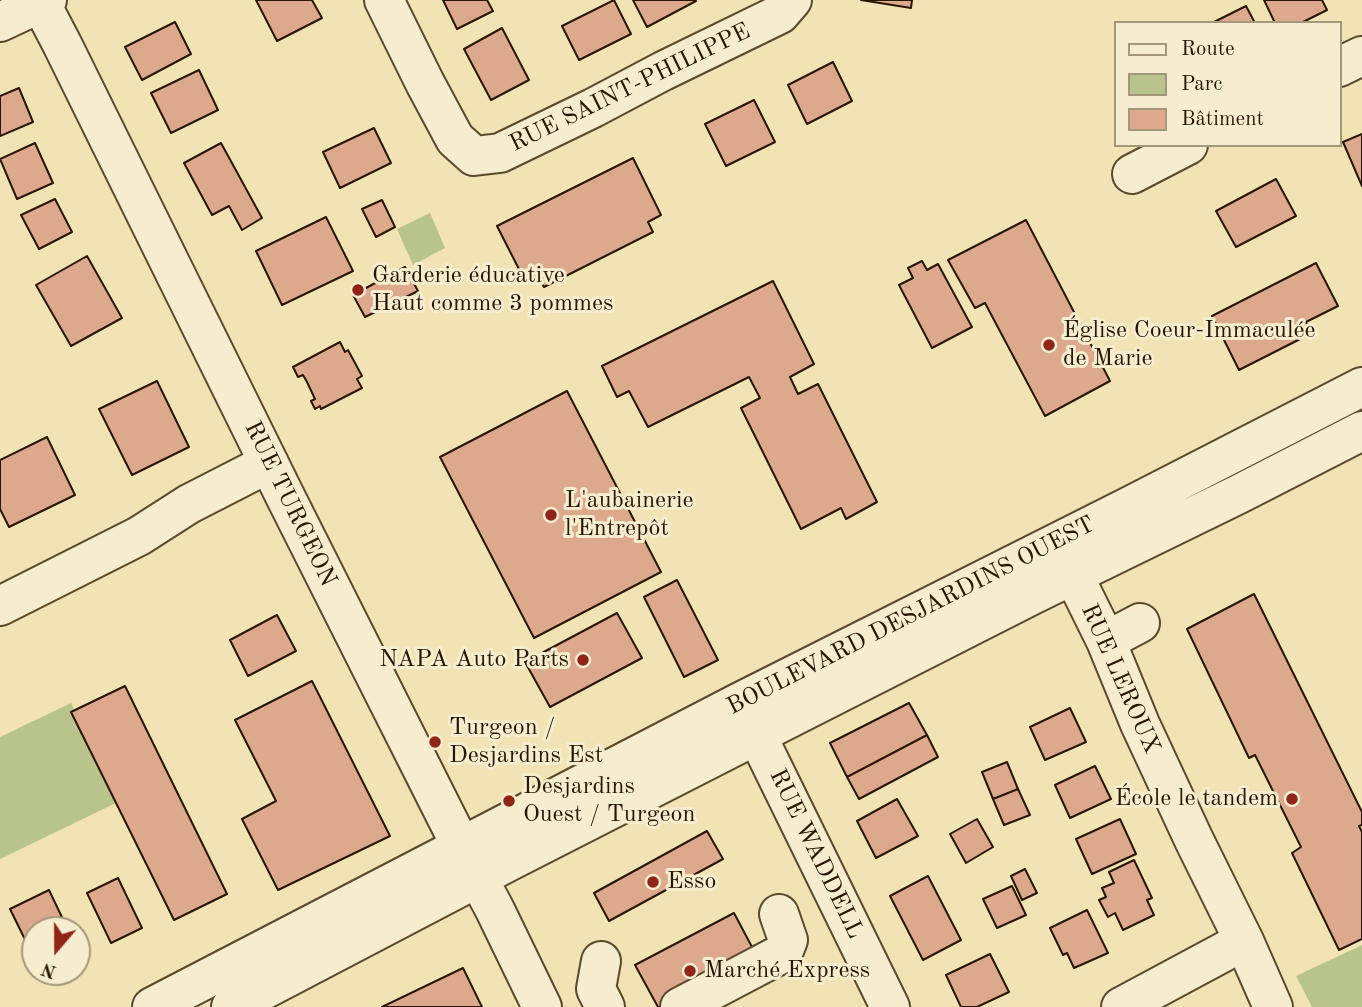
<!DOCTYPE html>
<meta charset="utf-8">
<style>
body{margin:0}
#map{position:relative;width:1362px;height:1007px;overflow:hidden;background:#f1e3b3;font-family:"Old Standard TT",serif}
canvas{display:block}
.legend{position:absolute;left:1114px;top:21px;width:228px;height:126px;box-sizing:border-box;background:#f6edce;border:2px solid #a4977c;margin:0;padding:9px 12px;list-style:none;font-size:21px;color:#291602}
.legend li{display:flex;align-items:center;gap:14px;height:35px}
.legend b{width:35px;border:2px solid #a4977c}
.north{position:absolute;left:21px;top:916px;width:70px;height:70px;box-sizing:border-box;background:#f6edce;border:2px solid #a4977c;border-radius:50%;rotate:200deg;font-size:19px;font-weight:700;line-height:28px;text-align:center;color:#291602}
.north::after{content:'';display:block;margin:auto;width:24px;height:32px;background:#8f2418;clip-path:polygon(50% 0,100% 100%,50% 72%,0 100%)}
</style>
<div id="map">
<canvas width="1362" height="1007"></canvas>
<ul class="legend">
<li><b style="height:9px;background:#f6edce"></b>Route</li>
<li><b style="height:19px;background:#b9c48d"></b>Parc</li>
<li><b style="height:19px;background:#dda98d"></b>Bâtiment</li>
</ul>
<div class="north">N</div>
</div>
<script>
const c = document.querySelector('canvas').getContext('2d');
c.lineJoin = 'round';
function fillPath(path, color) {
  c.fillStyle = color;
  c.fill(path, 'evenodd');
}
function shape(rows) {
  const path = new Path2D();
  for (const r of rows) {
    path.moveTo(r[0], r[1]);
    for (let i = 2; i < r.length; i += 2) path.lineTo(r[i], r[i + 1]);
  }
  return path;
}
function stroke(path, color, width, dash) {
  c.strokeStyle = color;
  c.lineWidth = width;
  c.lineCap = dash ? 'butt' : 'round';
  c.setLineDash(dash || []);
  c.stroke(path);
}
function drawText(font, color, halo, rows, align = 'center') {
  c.font = font + ' "Old Standard TT",serif';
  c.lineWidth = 6;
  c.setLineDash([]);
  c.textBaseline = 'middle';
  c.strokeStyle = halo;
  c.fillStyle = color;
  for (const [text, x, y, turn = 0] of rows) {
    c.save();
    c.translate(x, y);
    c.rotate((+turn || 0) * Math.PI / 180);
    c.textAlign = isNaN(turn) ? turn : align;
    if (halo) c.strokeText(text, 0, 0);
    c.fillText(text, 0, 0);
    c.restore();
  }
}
fillPath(shape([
 [430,213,445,248,413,265,397,229],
 [71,703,118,802,0,859,0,737],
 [1362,945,1362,1007,1312,1007,1296,976]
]), '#b9c48d');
const building = shape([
 [256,0,312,0,322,18,277,41,256,0],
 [443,0,487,0,493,11,457,29,443,0],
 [614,0,631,34,579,60,562,26,614,0],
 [633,0,695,0,696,1,647,27,633,0],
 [861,0,912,0,911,8,861,0],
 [1264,0,1322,0,1327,10,1301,23,1275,23,1264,0],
 [1246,6,1255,23,1212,23,1246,6],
 [175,22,191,54,142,80,125,47,175,22],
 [502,28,529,80,491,100,464,49,502,28],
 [833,62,852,101,807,124,788,85,833,62],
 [199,70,218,110,171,133,151,93,199,70],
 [19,88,33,122,0,136,0,96,19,88],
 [754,100,775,142,726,166,705,124,754,100],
 [374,128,391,163,340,188,323,152,374,128],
 [1362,134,1362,186,1343,142,1362,134],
 [35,143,53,183,17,199,0,159,35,143],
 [221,143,262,218,242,230,229,206,212,215,184,163,221,143],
 [633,158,661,215,648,222,653,232,544,287,537,274,525,281,497,226,633,158],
 [1276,179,1296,216,1236,247,1216,211,1276,179],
 [55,199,72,232,39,249,21,215,55,199],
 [382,200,395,227,376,237,362,209,382,200],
 [326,217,353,271,282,305,256,251,326,217],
 [1026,220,1110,381,1045,416,985,303,975,308,948,260,1026,220],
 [87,256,122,318,71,346,36,285,87,256],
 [922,261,927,270,938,264,972,327,932,348,899,285,913,278,908,268,922,261],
 [1316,263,1338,306,1306,322,1312,333,1239,370,1212,316,1316,263],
 [405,267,418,291,365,317,353,295,405,267],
 [773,281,814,364,790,377,798,394,818,384,877,502,846,519,841,508,801,529,741,408,760,398,749,377,648,427,629,391,617,397,602,366,773,281],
 [340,342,345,352,348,350,362,376,357,379,362,388,321,409,320,406,315,409,311,401,315,399,307,382,303,375,298,377,293,367,340,342],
 [157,381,189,447,132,475,99,409,157,381],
 [567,391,661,572,534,638,440,457,567,391],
 [47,437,75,495,9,527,0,509,0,460,47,437],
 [677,580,718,660,684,677,644,597,677,580],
 [1254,594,1362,812,1362,825,1359,826,1362,832,1362,939,1339,950,1292,853,1301,847,1255,755,1249,758,1187,629,1254,594],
 [617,613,642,658,550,707,525,662,617,613],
 [277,615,296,651,248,676,230,640,277,615],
 [312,681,390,836,278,890,242,819,276,801,235,720,312,681],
 [125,686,227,894,174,920,71,712,125,686],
 [909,703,927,735,847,777,830,743,909,703],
 [1070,708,1086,742,1045,760,1030,727,1070,708],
 [927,735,938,757,859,799,847,777,927,735],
 [1007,762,1018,789,993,799,982,772,1007,762],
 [1095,766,1111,799,1070,818,1055,785,1095,766],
 [1018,789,1030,815,1004,825,993,799,1018,789],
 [897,799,918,836,876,858,857,821,897,799],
 [977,819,993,847,966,863,950,834,977,819],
 [1120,819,1136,854,1092,874,1076,839,1120,819],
 [707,831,723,859,609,921,594,893,707,831],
 [1134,860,1152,898,1147,900,1154,915,1123,930,1115,913,1108,917,1099,900,1106,897,1102,888,1114,883,1109,872,1134,860],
 [1025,869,1037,893,1022,900,1011,876,1025,869],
 [928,876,961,940,923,960,890,896,928,876],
 [118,878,142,928,111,943,87,893,118,878],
 [1012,886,1026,915,997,928,983,899,1012,886],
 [49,890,68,930,35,930,35,960,10,909,49,890],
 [1087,910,1108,953,1074,968,1067,953,1063,955,1050,928,1087,910],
 [734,913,752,947,771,937,672,1007,658,1007,635,965,734,913],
 [990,954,1009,992,977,1007,961,1007,946,975,990,954],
 [463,968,482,1007,382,1007,463,968]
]);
fillPath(building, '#dda98d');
stroke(building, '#291602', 2);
const minor = shape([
 [39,0,62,44,285,496,461,846,495,910,542,1007],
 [384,0,425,83,455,139,474,156,500,153,593,108,663,71,780,14,792,0],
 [0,22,47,0],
 [1339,67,1362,56],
 [1132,174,1188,145],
 [1062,552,1106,641,1140,724,1194,840,1244,941,1273,1007],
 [0,606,139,536,189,504,269,463],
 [1106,641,1140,623],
 [746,713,890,1007],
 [601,961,596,989,605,1007],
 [152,1007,740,702,1130,506,1362,387],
 [231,1007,510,861,782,722,1034,594,1239,494,1362,431],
 [680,1007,783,953,788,940,779,914],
 [1121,1007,1244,941]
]);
stroke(minor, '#5b492e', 42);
stroke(minor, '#f6edce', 38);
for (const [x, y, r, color] of [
 [358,290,7,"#8f2418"],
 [1049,345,7,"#8f2418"],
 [551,515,7,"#8f2418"],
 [583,660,7,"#8f2418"],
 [435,742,7,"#8f2418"],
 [1292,799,7,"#8f2418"],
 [509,801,7,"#8f2418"],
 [653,882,7,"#8f2418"],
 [690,971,7,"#8f2418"]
]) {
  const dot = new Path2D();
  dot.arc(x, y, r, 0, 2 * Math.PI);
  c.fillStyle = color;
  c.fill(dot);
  stroke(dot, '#f6edce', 2.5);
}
drawText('24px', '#291602', '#f6edce', [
 ["RUE SAINT-PHILIPPE",630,88,-26],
 ["RUE TURGEON",290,504,64],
 ["BOULEVARD DESJARDINS OUEST",911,616,-27],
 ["RUE LEROUX",1120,679,66],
 ["RUE WADDELL",816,854,64]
]);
drawText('24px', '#291602', '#f6edce', [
 ["Garderie éducative",372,276],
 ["Haut comme 3 pommes",372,304],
 ["Église Coeur-Immaculée",1063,331],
 ["de Marie",1063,359],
 ["L'aubainerie",565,501],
 ["l'Entrepôt",565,529],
 ["NAPA Auto Parts",569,660,"right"],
 ["Turgeon /",449,728],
 ["Desjardins Est",449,756],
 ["Desjardins",523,787],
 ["Ouest / Turgeon",523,815],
 ["École le tandem",1278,799,"right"],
 ["Esso",667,882],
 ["Marché Express",704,971]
], 'left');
</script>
